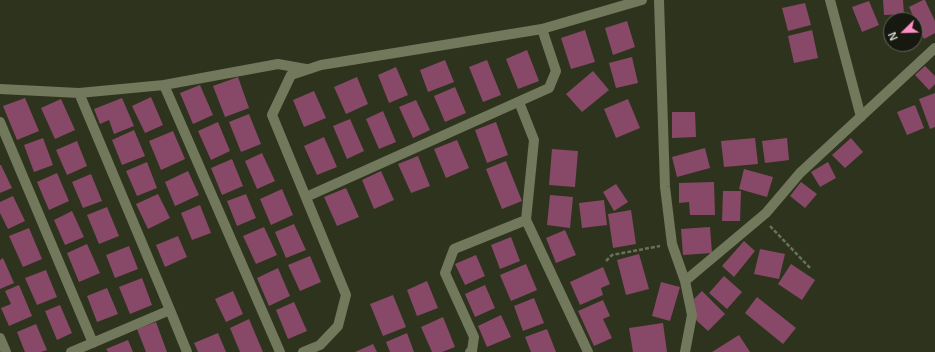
<!DOCTYPE html>
<style>
body{margin:0}
#map{position:relative;width:935px;height:352px;overflow:hidden;background:#2e331d;font-family:Arial,sans-serif}
canvas{display:block}
.north{position:absolute;left:883px;top:12px;width:40px;height:40px;box-sizing:border-box;background:#171910;border:1px solid #61645a;border-radius:50%;rotate:247deg;font-size:11px;font-weight:700;line-height:16px;text-align:center;color:#d1d5c8}
.north::after{content:'';display:block;margin:auto;width:14px;height:18px;background:#fb8fc5;clip-path:polygon(50% 0,100% 100%,50% 72%,0 100%)}
</style>
<div id="map">
<canvas width="935" height="352"></canvas>
<div class="north">N</div>
</div>
<script>
const c = document.querySelector('canvas').getContext('2d');
c.lineJoin = 'round';
function fillPath(path, color) {
  c.fillStyle = color;
  c.fill(path, 'evenodd');
}
function shape(rows) {
  const path = new Path2D();
  for (const r of rows) {
    path.moveTo(r[0], r[1]);
    for (let i = 2; i < r.length; i += 2) path.lineTo(r[i], r[i + 1]);
  }
  return path;
}
function stroke(path, color, width, dash) {
  c.strokeStyle = color;
  c.lineWidth = width;
  c.lineCap = dash ? 'butt' : 'round';
  c.setLineDash(dash || []);
  c.stroke(path);
}
fillPath(shape([
 [883,0,903,0,904,14,884,15],
 [923,0,925,0,935,21,935,33,924,39,909,7],
 [869,1,879,25,862,32,852,7],
 [805,3,811,25,788,31,782,8],
 [627,21,635,47,613,55,605,28],
 [585,30,595,62,571,69,561,38],
 [812,30,818,58,794,63,788,36],
 [527,50,539,81,518,89,506,59],
 [632,57,638,83,616,88,609,63],
 [445,60,454,82,428,92,420,70],
 [487,60,501,95,483,102,469,67],
 [925,66,935,76,935,84,929,90,915,75],
 [396,67,408,95,389,103,378,75],
 [593,71,609,90,582,112,566,94],
 [238,77,249,108,225,117,213,86],
 [357,77,368,104,346,114,334,87],
 [200,85,213,115,193,124,180,93],
 [455,87,466,113,445,122,434,96],
 [314,91,326,118,304,127,293,100],
 [935,93,935,127,930,129,919,99],
 [151,97,163,125,145,133,132,106],
 [25,98,39,131,17,140,3,106],
 [122,98,134,126,114,134,109,120,100,124,94,109],
 [61,99,75,130,55,139,41,108],
 [628,99,640,128,616,138,604,109],
 [416,100,430,130,413,138,399,107],
 [915,105,924,128,907,135,897,112],
 [383,111,396,142,379,149,366,119],
 [672,112,695,112,696,137,672,138],
 [249,114,261,144,241,152,229,122],
 [350,119,364,151,347,159,333,126],
 [218,122,230,151,211,160,198,131],
 [496,122,508,155,487,163,475,130],
 [134,130,145,156,122,165,112,140],
 [173,131,185,159,161,170,149,141],
 [324,137,337,167,317,175,304,146],
 [43,138,53,165,34,172,24,145],
 [755,138,758,164,724,167,721,141],
 [787,138,789,160,765,163,762,141],
 [851,138,863,152,845,168,832,155],
 [457,140,469,168,446,178,434,149],
 [77,141,87,166,67,175,56,150],
 [705,148,710,168,677,177,672,157],
 [552,149,578,151,575,187,549,185],
 [262,153,275,181,257,189,245,161],
 [418,156,430,186,411,193,398,164],
 [232,159,243,186,222,195,211,168],
 [506,161,522,201,502,209,486,169],
 [147,162,157,188,137,196,126,171],
 [828,162,836,178,820,187,811,172],
 [0,165,1,165,12,188,0,193],
 [744,169,773,177,767,197,739,189],
 [188,171,199,195,175,206,165,182],
 [381,171,394,200,374,209,362,180],
 [57,173,69,201,49,210,37,182],
 [91,174,102,201,83,208,72,182],
 [714,182,715,215,690,215,689,202,679,203,679,183],
 [801,182,817,194,805,208,790,196],
 [616,184,628,202,614,211,603,192],
 [346,188,359,217,337,226,324,197],
 [282,189,293,215,271,225,260,199],
 [723,191,741,191,740,221,722,221],
 [158,194,170,218,148,229,136,204],
 [246,194,256,218,237,226,227,201],
 [550,195,573,197,570,228,547,225],
 [13,196,25,221,8,229,0,213,0,202],
 [604,200,607,225,582,228,579,203],
 [200,205,211,233,192,240,181,213],
 [107,207,119,236,99,244,87,215],
 [631,210,636,244,613,248,608,214],
 [72,211,84,237,65,245,54,220],
 [294,224,306,250,286,258,275,232],
 [264,227,277,255,256,264,243,236],
 [710,227,712,253,683,255,681,229],
 [29,228,42,259,23,267,9,236],
 [565,230,576,255,556,263,546,238],
 [178,236,187,257,165,267,156,245],
 [511,237,520,261,500,269,491,245],
 [744,241,755,251,734,277,722,266],
 [87,244,100,273,79,282,67,253],
 [129,246,138,269,115,278,106,255],
 [760,249,785,254,779,279,754,274],
 [639,254,649,289,626,295,617,260],
 [476,255,485,276,465,285,455,264],
 [310,256,321,282,300,291,288,265],
 [3,258,14,283,0,289,0,260],
 [526,264,537,290,511,301,500,275],
 [791,264,815,280,802,300,778,284],
 [603,267,610,284,601,288,603,295,580,305,570,282],
 [278,268,290,296,269,306,257,278],
 [46,270,57,297,37,305,25,278],
 [724,276,742,292,727,309,709,293],
 [142,278,152,305,130,314,119,287],
 [427,281,438,308,417,316,407,290],
 [661,282,680,287,670,321,652,316],
 [19,285,32,316,9,326,1,308,11,304,5,291],
 [485,285,495,308,475,317,465,294],
 [107,288,118,314,97,322,87,296],
 [233,291,243,314,226,322,215,299],
 [702,291,725,314,708,331,696,320,694,299],
 [393,295,406,327,383,336,370,304],
 [757,297,796,328,783,344,745,313],
 [534,298,544,323,523,331,514,306],
 [603,300,610,316,603,319,612,338,594,346,578,311],
 [294,302,307,331,288,339,276,310],
 [60,305,72,333,57,340,45,311],
 [501,315,511,337,487,347,478,326],
 [443,317,455,347,442,352,432,352,421,327],
 [249,319,263,352,240,352,230,328],
 [156,322,167,352,146,352,137,329],
 [663,323,667,352,633,352,629,328],
 [36,324,47,350,41,352,25,352,17,332],
 [547,329,556,352,531,352,525,337],
 [218,333,226,352,198,352,194,343],
 [407,333,414,352,390,352,386,342],
 [739,335,750,352,712,352],
 [128,340,133,352,108,352,106,349],
 [373,344,377,352,355,352]
]), '#884968');
stroke(shape([
 [770,226,811,269],
 [606,261,612,255,660,246]
]), '#6b705d', 2.5, [4, 2]);
stroke(shape([
 [659,0,665,187,672,244,685,281,692,315,685,352],
 [830,0,861,117],
 [164,85,278,64,306,69],
 [0,89,79,93],
 [519,102,534,140,526,220,588,352],
 [0,122,93,343],
 [306,197,549,88,556,71,542,29],
 [685,281,766,213,800,173,935,48],
 [170,310,79,93,164,85,280,352],
 [0,338,6,352],
 [71,352,170,310,187,352],
 [303,352,320,345,338,326,346,295,272,115,291,75,321,65,542,29,642,0],
 [470,352,472,351,474,337,445,273,454,249,526,220]
]), '#71785c', 10);
</script>
